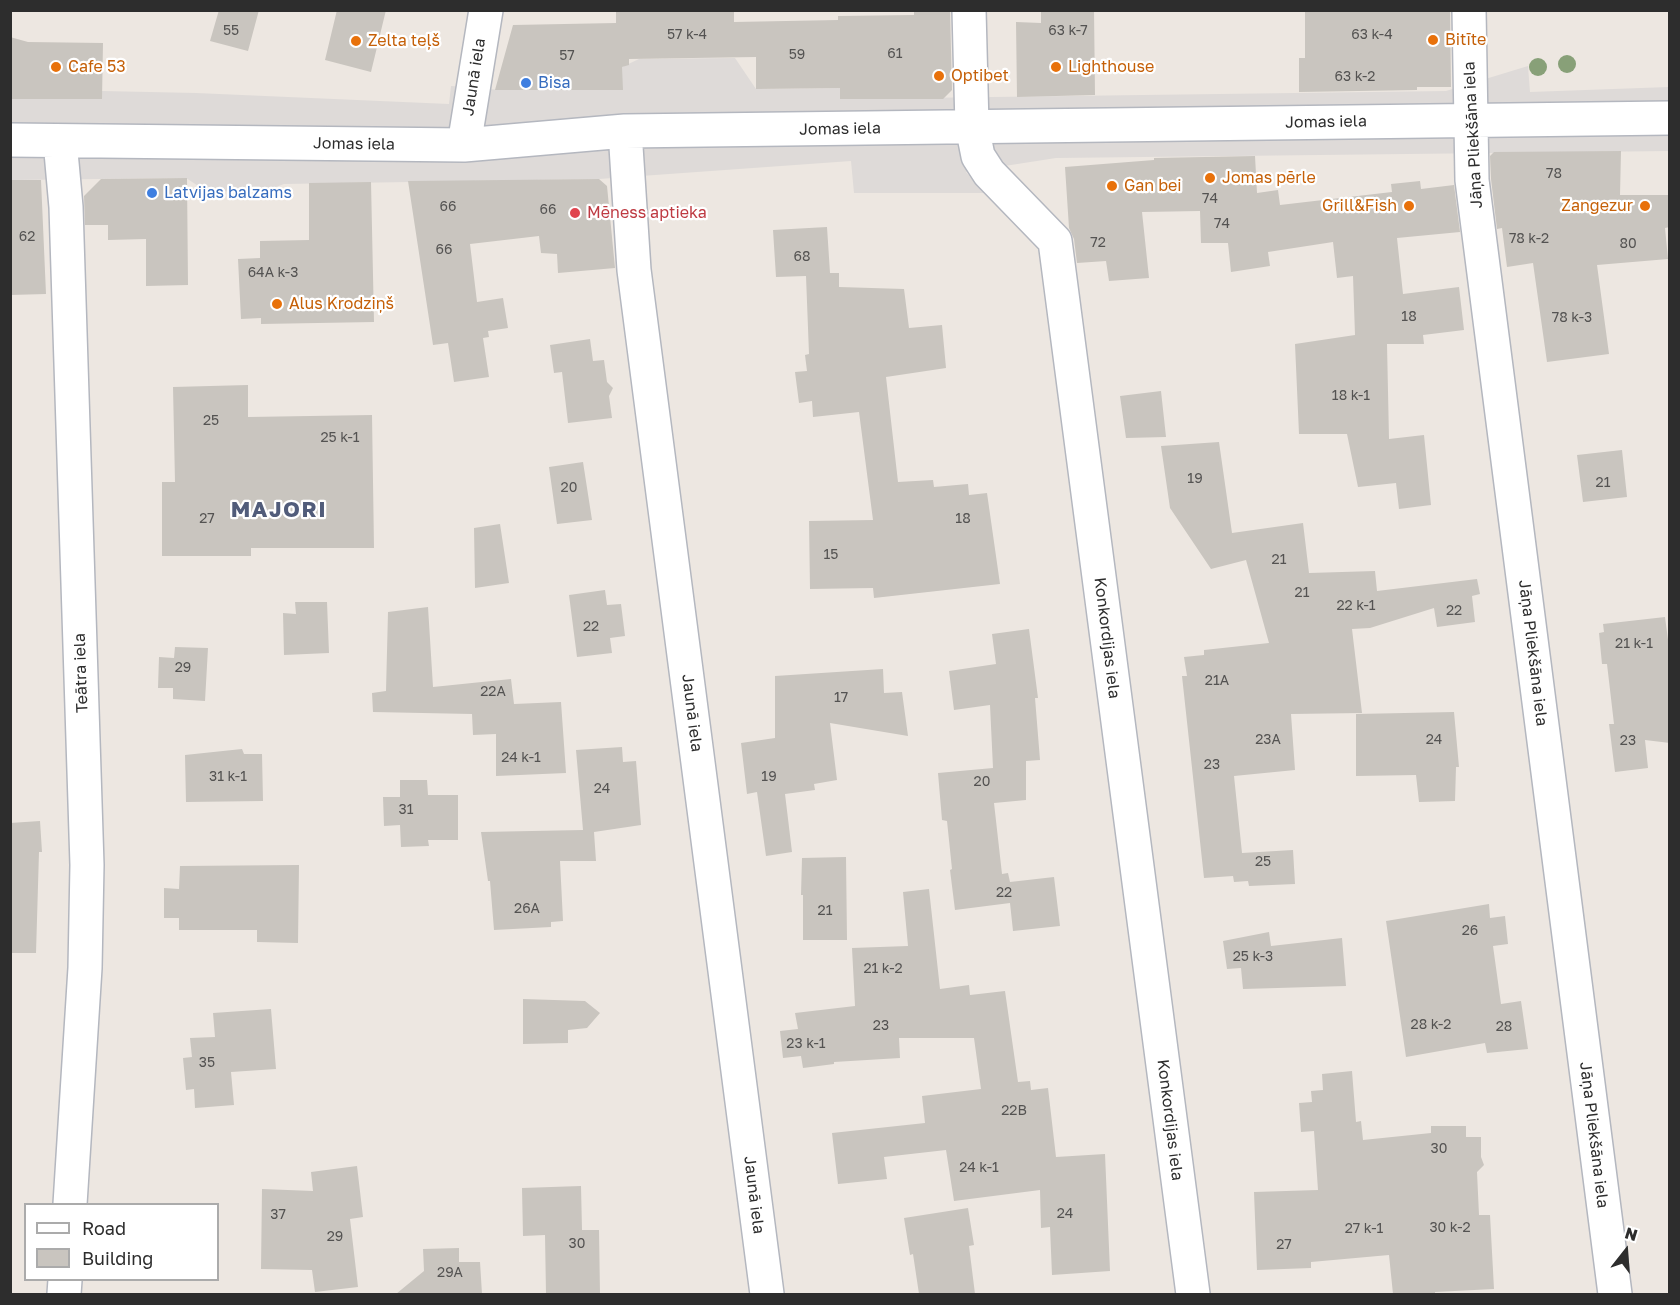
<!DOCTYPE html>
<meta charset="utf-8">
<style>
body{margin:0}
#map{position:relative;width:1680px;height:1305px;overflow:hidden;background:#ede7e1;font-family:"Golos Text",sans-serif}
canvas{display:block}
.frame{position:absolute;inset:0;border:12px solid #2d2d2d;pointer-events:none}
.legend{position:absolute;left:24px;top:1203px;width:195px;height:78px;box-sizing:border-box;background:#fff;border:2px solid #ababab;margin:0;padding:8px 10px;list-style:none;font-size:18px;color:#2d2d2d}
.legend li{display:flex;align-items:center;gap:12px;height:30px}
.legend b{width:30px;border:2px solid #ababab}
.north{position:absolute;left:1596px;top:1221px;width:60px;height:60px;-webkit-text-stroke:4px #fff;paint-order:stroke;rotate:17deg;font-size:16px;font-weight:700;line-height:24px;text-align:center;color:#2d2d2d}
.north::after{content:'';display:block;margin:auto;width:21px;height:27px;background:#2d2d2d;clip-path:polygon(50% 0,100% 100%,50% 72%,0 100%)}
</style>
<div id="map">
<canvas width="1680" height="1305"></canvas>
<div class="frame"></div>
<ul class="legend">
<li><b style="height:8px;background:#fff"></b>Road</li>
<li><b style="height:16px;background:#c9c5bf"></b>Building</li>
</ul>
<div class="north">N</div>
</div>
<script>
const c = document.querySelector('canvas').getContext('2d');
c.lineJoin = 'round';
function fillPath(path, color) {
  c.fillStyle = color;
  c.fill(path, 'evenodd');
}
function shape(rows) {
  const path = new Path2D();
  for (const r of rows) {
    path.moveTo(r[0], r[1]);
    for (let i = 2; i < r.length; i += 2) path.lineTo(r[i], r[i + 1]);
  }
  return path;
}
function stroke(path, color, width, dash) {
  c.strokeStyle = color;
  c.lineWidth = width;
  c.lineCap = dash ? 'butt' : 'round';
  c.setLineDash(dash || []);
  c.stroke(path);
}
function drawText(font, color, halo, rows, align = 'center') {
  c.font = font + ' "Golos Text",sans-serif';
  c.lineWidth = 4.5;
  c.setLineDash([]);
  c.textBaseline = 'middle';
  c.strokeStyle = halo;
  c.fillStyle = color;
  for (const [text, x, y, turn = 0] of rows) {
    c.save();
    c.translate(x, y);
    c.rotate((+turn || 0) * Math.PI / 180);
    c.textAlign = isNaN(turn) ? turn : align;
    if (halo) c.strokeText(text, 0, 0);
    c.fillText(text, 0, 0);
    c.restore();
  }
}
fillPath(shape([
 [735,58,756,89,840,88,841,99,1446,91,1528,66,1530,92,1669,87,1670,151,1056,158,966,172,984,193,854,193,851,161,599,179,284,184,262,192,206,191,186,178,11,180,10,99,102,99,102,91,196,93,449,104,451,86,501,90,622,90,622,67,639,59]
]), '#dedad8');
fillPath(shape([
 [219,10,259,10,248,51,210,41],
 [337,10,386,10,371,72,325,60],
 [616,10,734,10,734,22,838,20,838,16,914,15,914,10,950,10,952,90,943,99,840,99,840,88,756,89,756,57,629,59,629,65,622,67,623,90,495,90,513,25,616,23],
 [1041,10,1094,10,1095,95,1017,97,1016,22,1041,23],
 [1305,10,1450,10,1451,87,1417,87,1417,90,1299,92,1299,58,1305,58],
 [10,37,28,42,103,43,102,99,10,99],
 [1621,151,1620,195,1670,195,1670,227,1665,228,1668,259,1597,265,1609,354,1547,362,1533,263,1507,267,1502,228,1497,229,1491,179,1490,156,1494,152],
 [1255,156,1257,193,1278,190,1280,205,1392,192,1391,184,1420,181,1421,189,1454,185,1460,232,1397,238,1403,294,1459,287,1464,330,1423,335,1424,344,1387,344,1389,439,1424,435,1431,505,1399,509,1396,483,1358,487,1347,434,1299,434,1295,344,1355,335,1353,276,1337,278,1333,242,1268,252,1270,266,1231,272,1228,243,1201,243,1200,211,1142,212,1149,278,1109,281,1106,261,1077,263,1074,239,1069,228,1065,167,1154,160,1154,158],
 [187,178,188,285,146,286,146,239,108,240,108,225,85,225,84,196,101,179],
 [599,179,607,186,615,268,558,273,557,254,541,253,539,236,470,244,477,302,503,298,508,328,488,331,489,337,483,338,489,377,454,382,448,343,433,345,408,181],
 [10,180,41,180,46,294,10,295],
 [371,182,374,322,261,324,261,318,241,319,238,259,260,258,260,241,309,240,309,183],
 [827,227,830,273,839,273,839,287,904,289,909,328,942,325,946,368,886,377,898,482,933,480,934,487,968,484,969,495,987,493,1000,584,874,598,873,588,810,589,809,521,873,520,859,412,813,417,812,401,799,403,795,372,807,371,805,355,809,354,806,276,776,277,773,230],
 [590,339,593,361,604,360,607,382,613,388,609,396,612,418,568,423,562,372,554,373,550,345],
 [248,385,248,417,372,415,374,548,251,548,251,556,162,556,162,482,175,482,173,387],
 [1161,391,1166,437,1126,438,1120,396],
 [1219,442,1232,533,1303,523,1309,573,1375,571,1377,591,1477,579,1480,594,1472,596,1475,622,1437,627,1434,608,1370,628,1352,629,1362,713,1291,714,1295,770,1234,776,1242,853,1293,850,1295,884,1249,886,1248,881,1234,882,1233,876,1204,878,1182,676,1187,676,1184,657,1204,655,1204,650,1269,643,1246,560,1211,569,1170,508,1161,446],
 [1622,450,1627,497,1583,502,1577,455],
 [583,462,592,520,557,524,549,467],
 [500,524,509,583,475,588,474,528],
 [605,590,607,605,621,604,625,636,610,638,612,653,577,657,569,595],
 [295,602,327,602,329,653,284,655,283,613,296,614],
 [428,607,433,687,511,679,514,704,561,702,566,773,496,776,496,734,473,735,472,714,373,712,372,693,386,691,388,612],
 [1665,617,1670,655,1670,743,1645,740,1648,768,1615,772,1609,724,1614,724,1607,664,1602,664,1599,633,1604,632,1603,624],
 [1029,629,1038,698,1035,698,1040,760,1026,761,1026,800,994,803,1002,874,1008,873,1010,882,1054,877,1060,926,1013,931,1010,903,955,910,950,870,952,869,947,821,942,820,938,773,993,768,990,705,954,710,949,671,996,664,992,634],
 [175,647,208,648,205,701,173,699,173,688,158,688,159,657,174,658],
 [883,669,884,693,902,692,908,736,830,723,837,780,814,784,815,790,785,794,792,852,766,856,757,792,747,794,741,743,775,738,775,676],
 [1454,712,1459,767,1456,767,1455,801,1419,802,1416,775,1356,776,1356,714],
 [622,747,623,762,636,761,641,825,594,832,596,861,560,861,563,921,551,922,551,927,494,930,490,881,488,881,481,832,583,830,576,750],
 [242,749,244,754,262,754,263,801,186,802,185,755],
 [400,780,427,780,428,795,458,795,458,840,428,840,429,846,401,847,400,825,384,826,383,797,400,797],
 [40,821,42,852,39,852,36,953,10,953,10,823],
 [846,857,847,940,803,940,803,895,801,895,802,858],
 [299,865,298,943,257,942,257,930,179,930,179,918,164,918,164,888,179,889,180,866],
 [929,889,940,989,969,985,970,995,1005,991,1018,1082,1030,1081,1031,1090,1048,1088,1056,1157,1105,1154,1110,1271,1052,1275,1050,1227,1041,1228,1040,1190,954,1201,946,1150,884,1157,887,1179,838,1184,832,1133,925,1123,922,1096,981,1089,974,1038,899,1038,900,1058,834,1062,834,1064,803,1068,801,1056,783,1058,780,1031,798,1029,795,1013,855,1006,852,948,908,946,903,892],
 [1489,904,1490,918,1505,916,1508,944,1493,946,1501,1004,1521,1001,1528,1049,1487,1053,1485,1043,1406,1057,1386,921],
 [1269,932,1271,946,1342,938,1346,986,1243,989,1241,968,1227,969,1223,941],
 [523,999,585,1001,600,1013,587,1028,568,1030,568,1043,523,1044],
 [271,1009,276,1069,231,1072,234,1105,195,1108,194,1089,186,1090,183,1058,192,1057,190,1038,215,1037,213,1013],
 [1352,1071,1356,1122,1361,1121,1363,1140,1431,1133,1431,1126,1466,1126,1466,1137,1481,1137,1481,1157,1484,1165,1477,1172,1479,1215,1490,1215,1494,1289,1435,1292,1435,1294,1393,1294,1389,1255,1311,1262,1311,1268,1257,1270,1254,1192,1318,1190,1314,1131,1301,1132,1299,1103,1312,1102,1311,1091,1323,1090,1322,1074],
 [357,1166,363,1217,350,1219,358,1287,315,1292,312,1270,261,1269,262,1189,313,1191,311,1172],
 [581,1186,582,1230,599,1230,600,1294,546,1294,545,1235,523,1236,522,1188],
 [968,1208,974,1245,969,1246,975,1294,919,1294,913,1254,910,1255,904,1218],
 [459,1248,459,1262,480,1262,482,1294,396,1294,424,1271,423,1249]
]), '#c9c5bf');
const minor = shape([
 [969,10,972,126,978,156,989,173,1055,241,1193,1294],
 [1469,10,1472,180,1615,1294],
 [625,131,634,270,767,1294],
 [10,140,464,145,625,131,1670,118],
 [60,141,66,207,87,865,85,968,70,1204],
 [464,145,486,10],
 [64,1294,65,1280]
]);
stroke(minor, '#b4b7bf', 36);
stroke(minor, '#fff', 33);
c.fillStyle = '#88a078';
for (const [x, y] of [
 [1567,64],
 [1538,67]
]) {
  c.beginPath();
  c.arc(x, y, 9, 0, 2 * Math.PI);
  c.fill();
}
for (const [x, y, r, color] of [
 [1433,40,6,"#e8710a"],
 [356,41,6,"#e8710a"],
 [56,67,6,"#e8710a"],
 [1056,67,6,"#e8710a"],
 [939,76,6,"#e8710a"],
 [526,83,6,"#3f7fe0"],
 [1210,178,6,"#e8710a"],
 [1112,186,6,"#e8710a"],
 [152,193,6,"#3f7fe0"],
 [1409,206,6,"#e8710a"],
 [1645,206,6,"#e8710a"],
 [575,213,6,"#e0444e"],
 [277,304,6,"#e8710a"]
]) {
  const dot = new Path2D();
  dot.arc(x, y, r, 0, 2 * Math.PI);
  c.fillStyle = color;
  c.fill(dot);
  stroke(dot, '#fff', 2);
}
drawText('14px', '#545352', null, [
 ["55",231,31],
 ["63 k-7",1068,31],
 ["57 k-4",687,35],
 ["63 k-4",1372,35],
 ["61",895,54],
 ["59",797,55],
 ["57",567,56],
 ["63 k-2",1355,77],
 ["78",1554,174],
 ["74",1210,199],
 ["66",448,207],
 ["66",548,210],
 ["74",1222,224],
 ["62",27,237],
 ["78 k-2",1529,239],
 ["72",1098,243],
 ["80",1628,244],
 ["66",444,250],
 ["68",802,257],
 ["64A k-3",273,273],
 ["18",1409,317],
 ["78 k-3",1572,318],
 ["18 k-1",1351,396],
 ["25",211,421],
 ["25 k-1",340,438],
 ["19",1195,479],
 ["21",1603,483],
 ["20",569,488],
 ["27",207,519],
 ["18",963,519],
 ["15",831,555],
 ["21",1279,560],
 ["21",1302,593],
 ["22 k-1",1356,606],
 ["22",1454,611],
 ["22",591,627],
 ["21 k-1",1634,644],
 ["29",183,668],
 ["21A",1217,681],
 ["22A",493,692],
 ["17",841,698],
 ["23A",1268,740],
 ["24",1434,740],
 ["23",1628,741],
 ["24 k-1",521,758],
 ["23",1212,765],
 ["31 k-1",228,777],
 ["19",769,777],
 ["20",982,782],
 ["24",602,789],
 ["31",406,810],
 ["25",1263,862],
 ["22",1004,893],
 ["26A",527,909],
 ["21",825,911],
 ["26",1470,931],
 ["25 k-3",1253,957],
 ["21 k-2",883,969],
 ["28 k-2",1431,1025],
 ["23",881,1026],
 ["28",1504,1027],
 ["23 k-1",806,1044],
 ["35",207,1063],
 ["22B",1014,1111],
 ["30",1439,1149],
 ["24 k-1",979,1168],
 ["24",1065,1214],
 ["37",278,1215],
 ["30 k-2",1450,1228],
 ["27 k-1",1364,1229],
 ["29",335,1237],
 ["30",577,1244],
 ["27",1284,1245],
 ["29A",450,1273]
]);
drawText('16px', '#c56008', '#fff', [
 ["Bitīte",1445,40],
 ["Zelta teļš",368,41],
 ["Cafe 53",68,67],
 ["Lighthouse",1068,67],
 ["Optibet",951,76],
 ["Jomas pērle",1222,178],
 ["Gan bei",1124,186],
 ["Grill&Fish",1397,206,"right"],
 ["Zangezur",1633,206,"right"],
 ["Alus Krodziņš",289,304]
], 'left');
drawText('16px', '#2d2d2d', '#fff', [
 ["Jaunā iela",474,77,-81],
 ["Jomas iela",1326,122,-1],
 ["Jomas iela",840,129,-1],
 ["Jāņa Pliekšāna iela",1473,135,-93],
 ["Jomas iela",354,144,1],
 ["Konkordijas iela",1107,638,83],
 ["Jāņa Pliekšāna iela",1533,653,83],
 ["Teātra iela",81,673,-92],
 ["Jaunā iela",692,713,83],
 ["Konkordijas iela",1170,1120,83],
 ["Jāņa Pliekšāna iela",1594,1135,83],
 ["Jaunā iela",754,1195,83]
]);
drawText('16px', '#366cbe', '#fff', [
 ["Bisa",538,83],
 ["Latvijas balzams",164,193]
], 'left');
drawText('16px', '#be3a42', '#fff', [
 ["Mēness aptieka",587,213]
], 'left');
c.letterSpacing = '1.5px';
drawText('bold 22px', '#515c7a', '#fff', [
 ["MAJORI",279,510]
]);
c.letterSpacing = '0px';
</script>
